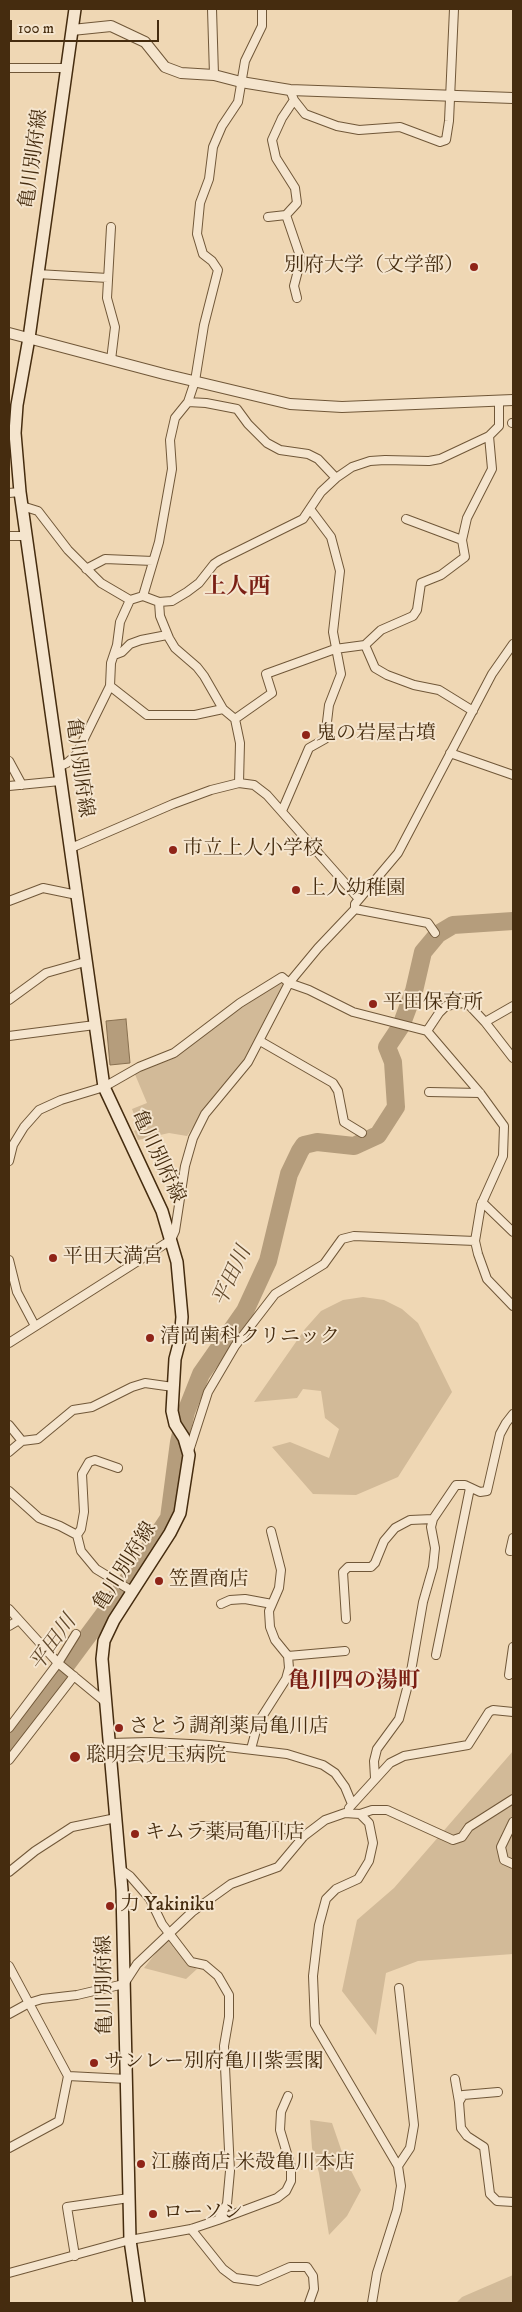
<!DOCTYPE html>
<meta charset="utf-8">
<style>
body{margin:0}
#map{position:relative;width:522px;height:2312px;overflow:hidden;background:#efd7b4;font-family:"IM FELL DW Pica",serif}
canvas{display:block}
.frame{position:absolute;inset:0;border:10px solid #452c0f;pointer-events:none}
.scale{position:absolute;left:10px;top:20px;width:149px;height:22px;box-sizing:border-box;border:2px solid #452c0f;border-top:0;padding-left:6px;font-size:15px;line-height:18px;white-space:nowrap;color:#452c0f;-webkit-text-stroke:4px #f5e5ce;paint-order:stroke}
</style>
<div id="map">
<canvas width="522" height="2312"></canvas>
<div class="frame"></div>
<div class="scale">100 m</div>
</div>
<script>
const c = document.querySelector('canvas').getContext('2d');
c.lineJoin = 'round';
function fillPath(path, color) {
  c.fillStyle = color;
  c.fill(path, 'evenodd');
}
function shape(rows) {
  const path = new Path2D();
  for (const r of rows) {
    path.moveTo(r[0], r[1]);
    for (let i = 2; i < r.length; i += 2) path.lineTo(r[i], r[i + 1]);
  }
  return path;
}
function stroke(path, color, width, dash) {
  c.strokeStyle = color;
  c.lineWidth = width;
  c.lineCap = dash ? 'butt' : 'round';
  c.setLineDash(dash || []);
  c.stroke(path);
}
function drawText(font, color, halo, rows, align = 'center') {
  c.font = font + ' "IM FELL DW Pica","Noto Serif JP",serif';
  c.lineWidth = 4;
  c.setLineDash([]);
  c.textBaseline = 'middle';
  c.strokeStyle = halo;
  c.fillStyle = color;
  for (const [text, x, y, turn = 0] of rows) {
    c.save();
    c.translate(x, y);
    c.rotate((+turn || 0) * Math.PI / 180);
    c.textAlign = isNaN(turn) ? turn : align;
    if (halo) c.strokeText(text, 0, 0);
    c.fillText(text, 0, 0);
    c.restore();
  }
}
fillPath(shape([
 [281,980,285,984,245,1060,215,1095,187,1136,169,1133,138,1140,134,1131,139,1128,132,1109,147,1103,134,1072,202,1036],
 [363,1297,384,1300,402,1309,418,1323,452,1392,398,1477,356,1495,313,1494,272,1447,290,1442,329,1458,339,1429,325,1418,321,1391,303,1389,297,1398,254,1402,305,1329,321,1311,343,1300],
 [513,1751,513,1954,418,1961,386,1973,376,2035,342,1991,357,1920,394,1888],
 [167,1939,187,1965,197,1969,186,1979,144,1968],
 [310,2120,332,2123,343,2155,361,2190,347,2216,329,2235,319,2173,312,2148],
 [513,2275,513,2303,456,2303,462,2297]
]), '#d2ba98');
const water = shape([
 [126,1019,130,1063,110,1065,106,1021,126,1019]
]);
fillPath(water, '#b59d7c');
stroke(water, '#887050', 1);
stroke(shape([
 [9,1742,113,1602,169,1518,179,1442,186,1412,201,1374,245,1311,268,1261,289,1174,300,1151,304,1145,317,1142,354,1146,378,1135,396,1107,393,1062,387,1047,401,1026,414,991,423,952,438,934,453,925,513,921]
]), '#b59d7c', 18);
const minor = shape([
 [212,9,214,75],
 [9,68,67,68],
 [290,90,294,100,305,114,337,126,359,130,400,127,440,142,446,140,449,121,454,9],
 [286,215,301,259,294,286,297,298],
 [268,217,286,215,297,203,295,188,276,158,272,140,282,118,294,100],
 [37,274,108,278],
 [111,360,115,327,107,298,111,227],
 [188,402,206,403,237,409,248,424,267,443,280,450,308,454,318,459,336,478],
 [512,423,513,423],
 [9,493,20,492],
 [22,506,38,511,68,550,101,583,130,600],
 [406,519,462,540],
 [9,536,26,536],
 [86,569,105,559,153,561],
 [143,596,159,602,172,601,187,592,199,583,214,564,220,560,303,519,321,492,336,478,352,467,370,461,385,460,429,461,440,459,489,436,499,426,499,401],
 [159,602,160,616,169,638,175,648,197,667,204,676,223,709],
 [365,645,375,668,387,675,414,685,439,690,473,711],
 [114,655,122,652,130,644,141,640,167,635],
 [110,686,147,715,195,715,223,709,235,719],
 [450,753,513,775],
 [9,761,22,785],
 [58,767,67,763,76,755,110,686,111,663,117,645,120,622,130,600,143,596,159,542,172,469,170,440,175,418,188,402,195,381,204,325,218,270,212,261,203,254,197,234,200,203,209,179,213,147,222,126,238,102,245,61,262,26,262,9],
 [239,783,240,743,235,719,272,693,266,674,335,649,365,645,381,630,413,616,417,610,421,583,441,575,465,557,462,540,467,518,492,469,489,436],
 [9,786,60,781],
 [282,811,309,748,325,739,329,705,341,674,333,632,340,571,331,537,310,509],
 [71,848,173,804,211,790,239,783,254,785,267,795,359,899],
 [9,901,43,888,77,895],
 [355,909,428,923,435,933],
 [9,1000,46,973,85,962],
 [485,1022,513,1006],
 [427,1031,439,1013,446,1006,462,1003,470,1006,485,1022,513,1058],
 [9,1036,95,1025],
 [260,1041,333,1083,338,1091,344,1122,362,1133],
 [429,1092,480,1093],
 [9,1161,13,1145,24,1127,39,1110,61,1100,104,1087,139,1067,174,1053,240,1003,282,977,289,983,309,990,353,1012,427,1031,480,1093,504,1126,503,1156,481,1205,475,1241,478,1254,487,1279,513,1306],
 [482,1202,513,1232],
 [9,1260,17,1292,35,1326],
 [9,1343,171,1240,175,1231,185,1166,193,1138,205,1114,248,1062,289,983,318,948,355,909,355,904,398,853,492,674,513,644],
 [9,1425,22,1441],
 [189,1451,208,1392,235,1346,275,1294,324,1264,342,1239,354,1236,475,1241],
 [9,1452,22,1441,38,1439,73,1410,92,1407,132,1387,145,1383,173,1387],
 [9,1491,39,1518,60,1526,77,1535,81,1551,96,1569,132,1591],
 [77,1535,81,1529,84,1512,82,1474,89,1462,95,1460,118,1468],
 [510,1551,513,1538],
 [221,1604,230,1600,245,1599,272,1604],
 [9,1609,58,1663,104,1701],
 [346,1619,343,1572,348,1567,371,1567,375,1563,384,1541,395,1528,410,1520,433,1519],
 [9,1626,19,1620],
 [436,1655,470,1488],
 [288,1656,345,1651],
 [509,1675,513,1647],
 [9,1728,58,1663,76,1634],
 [109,1743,150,1742,210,1745,287,1754,323,1765,335,1773,345,1787,352,1804],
 [251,1749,258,1723,286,1679,289,1668,288,1656,275,1640,270,1627,269,1611,279,1588,281,1570,271,1531],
 [9,1760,74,1676],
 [375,1778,374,1761,377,1749,399,1719,410,1677,423,1602,433,1567,435,1548,431,1527,433,1519,456,1485,465,1485,480,1492,487,1491,500,1434,506,1423,513,1414],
 [349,1808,390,1763,404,1756,468,1745,489,1712,493,1710,513,1712],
 [360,1814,372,1810,387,1810,453,1840,462,1837,469,1827,513,1799],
 [513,1822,501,1847,504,1860,513,1864],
 [201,1826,277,1826,304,1836],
 [9,1872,35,1851,72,1827,116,1818],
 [9,1966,68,2076,59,2121,9,2148],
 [9,2014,29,2003,42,1999,77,1995,124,1984,137,1964,192,1912,231,1884,278,1867,304,1836,325,1820,345,1813,360,1814,369,1823,373,1843,369,1861,358,1879,336,1889,326,1899,319,1925,313,1976,315,2025,398,2166,401,2186,397,2210,377,2273,372,2303],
 [68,2076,127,2079],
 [455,2079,459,2102],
 [498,2092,463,2095,459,2102,461,2128,467,2136,484,2147,490,2194,497,2201,513,2202],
 [398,2166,410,2148,414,2125,399,1988],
 [218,2220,277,2198,286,2191,291,2181,291,2167,280,2130,281,2112,288,2096],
 [191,2229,223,2269,235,2278,258,2281,290,2267,307,2267,313,2276,314,2289,309,2303],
 [75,2256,67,2207,129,2198],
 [9,2273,130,2240,191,2229,218,2220,227,2204,230,2171,224,2046,229,2017,229,1995,218,1976,205,1965,191,1962,162,1924,150,1899,130,1876,120,1869]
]);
const tertiary = shape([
 [72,30,111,26,145,42,165,67,181,73,214,75,241,82,290,90,513,98],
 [9,333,164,374,290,404,342,407,513,400]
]);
const secondary = shape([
 [75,9,29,338,17,405,15,433,20,492,104,1087,162,1211,177,1262,182,1317,180,1340,175,1359,172,1411,175,1424,184,1438,189,1455,180,1513,170,1533,114,1620,104,1641,102,1659,122,1890,130,2240,139,2303]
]);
stroke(minor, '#705738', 10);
stroke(tertiary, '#705738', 12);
stroke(secondary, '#452c0f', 14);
stroke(minor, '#f5e5ce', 8);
stroke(tertiary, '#f5e5ce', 10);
stroke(secondary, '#f5e5ce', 11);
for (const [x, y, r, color] of [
 [474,267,5,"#8f2418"],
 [306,735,5,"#8f2418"],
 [173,850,5,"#8f2418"],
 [296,890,5,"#8f2418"],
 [373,1004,5,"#8f2418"],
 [53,1258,5,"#8f2418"],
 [150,1338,5,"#8f2418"],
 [159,1581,5,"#8f2418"],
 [119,1728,5,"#8f2418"],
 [75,1757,6,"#8f2418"],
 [135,1834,5,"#8f2418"],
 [110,1906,5,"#8f2418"],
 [94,2063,5,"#8f2418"],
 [141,2164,5,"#8f2418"],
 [153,2214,5,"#8f2418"]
]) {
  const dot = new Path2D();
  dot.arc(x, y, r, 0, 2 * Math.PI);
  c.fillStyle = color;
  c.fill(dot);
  stroke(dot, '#f5e5ce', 2);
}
drawText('20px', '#452c0f', '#f5e5ce', [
 ["亀川別府線",35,159,-82],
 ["亀川別府線",78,768,82],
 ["亀川別府線",157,1157,65],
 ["亀川別府線",126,1567,-58],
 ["亀川別府線",106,1985,-91]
]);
drawText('20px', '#452c0f', '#f5e5ce', [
 ["別府大学（文学部）",464,267,"right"],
 ["鬼の岩屋古墳",316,735],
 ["市立上人小学校",183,850],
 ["上人幼稚園",306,890],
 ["平田保育所",383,1004],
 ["平田天満宮",63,1258],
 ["清岡歯科クリニック",160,1338],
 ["笠置商店",169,1581],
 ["さとう調剤薬局亀川店",129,1728],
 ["聡明会児玉病院",86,1757],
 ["キムラ薬局亀川店",145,1834],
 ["力 Yakiniku",120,1906],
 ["サンレー別府亀川紫雲閣",104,2063],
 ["江藤商店 米殻亀川本店",151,2164],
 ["ローソン",163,2214]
], 'left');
drawText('italic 21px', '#61482a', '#f5e5ce', [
 ["平田川",233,1277,-65],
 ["平田川",54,1644,-54]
]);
drawText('bold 22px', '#7a1f14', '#f5e5ce', [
 ["上人西",237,588],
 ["亀川四の湯町",354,1682]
]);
</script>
